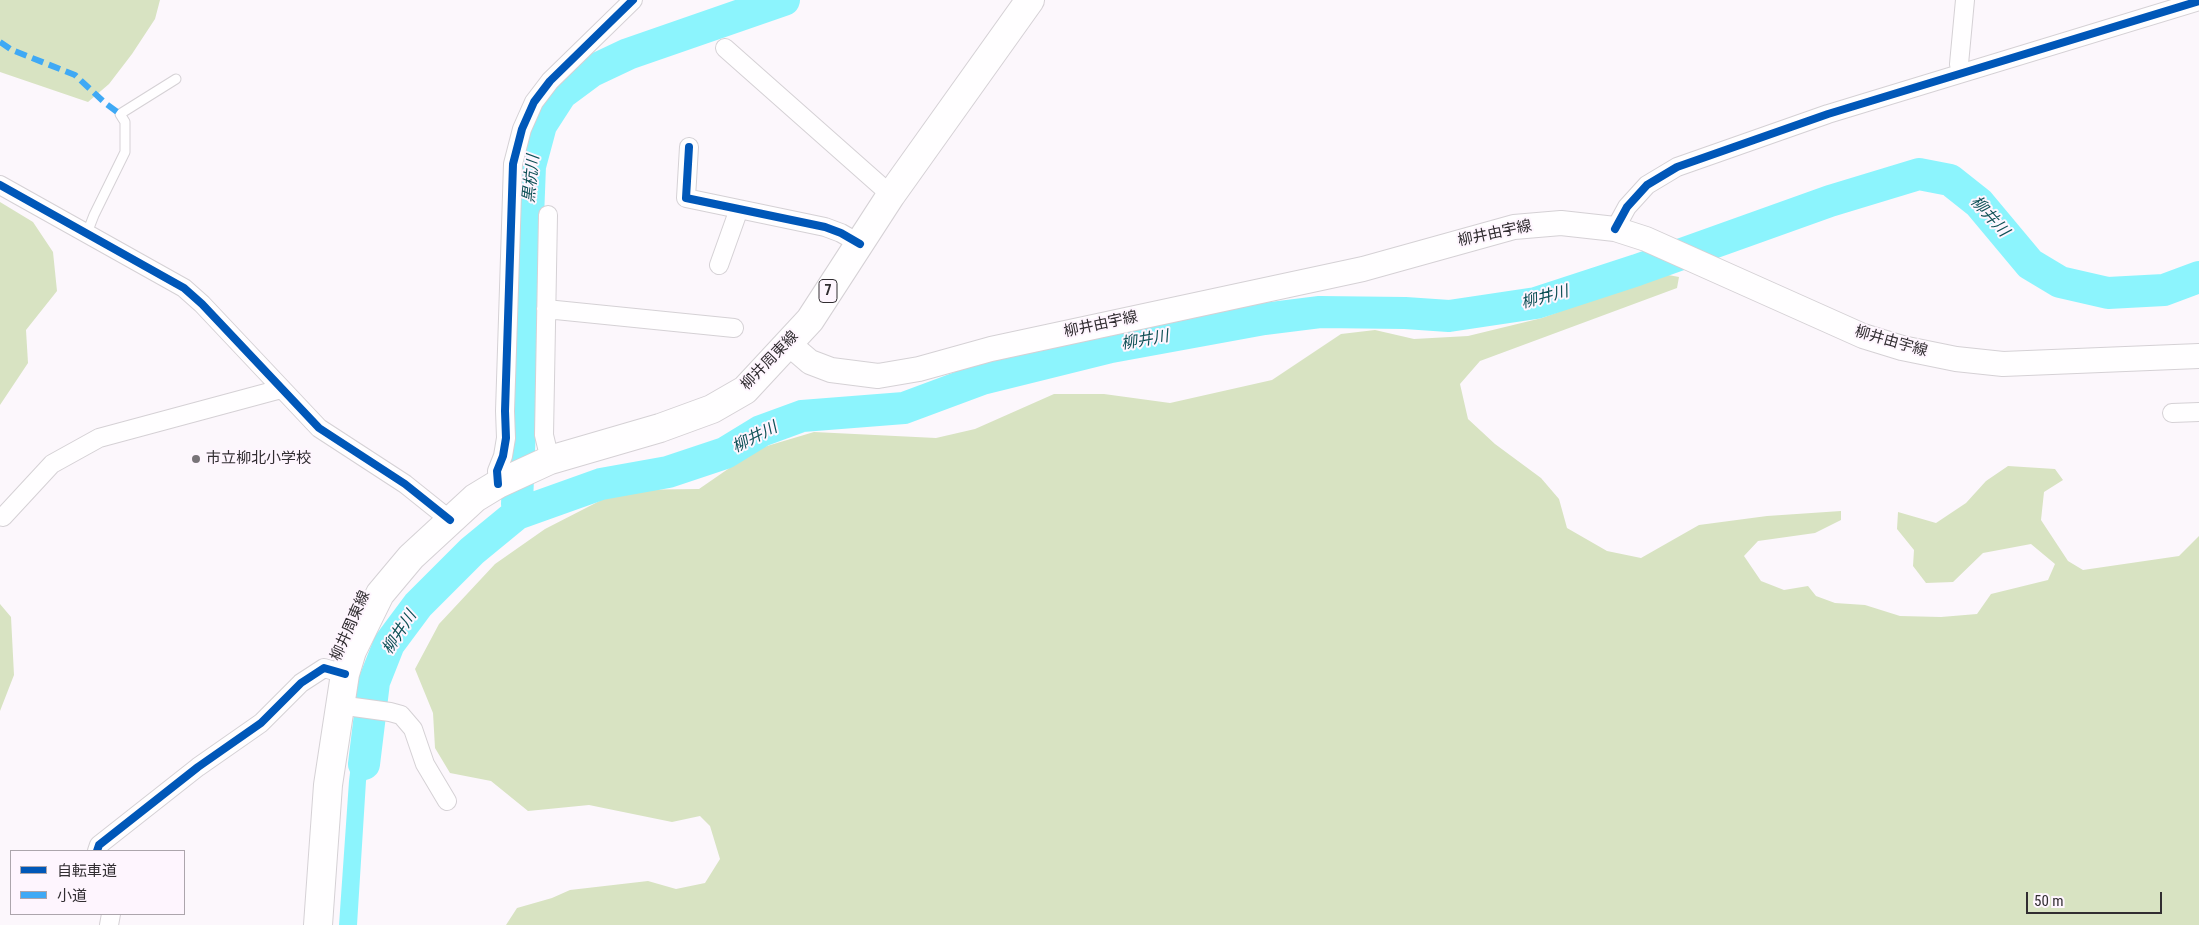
<!DOCTYPE html>
<meta charset="utf-8">
<style>
body{margin:0}
#map{position:relative;width:2199px;height:925px;overflow:hidden;background:#fcf7fc;font-family:"Roboto Condensed","Noto Sans JP",sans-serif}
canvas{display:block}
.legend{position:absolute;left:10px;top:850px;width:175px;height:65px;box-sizing:border-box;background:#fef5fe;border:1px solid #aca5ac;margin:0;padding:6px 9px;list-style:none;font-size:15px;color:#312d31}
.legend li{display:flex;align-items:center;gap:10px;height:25px}
.legend b{width:25px;border:1px solid #aca5ac}
.scale{position:absolute;left:2026px;top:892px;width:136px;height:22px;box-sizing:border-box;border:2px solid #312d31;border-top:0;padding-left:6px;font-size:15px;line-height:18px;white-space:nowrap;color:#312d31;-webkit-text-stroke:4px #fef5fe;paint-order:stroke}
</style>
<div id="map">
<canvas width="2199" height="925"></canvas>
<ul class="legend">
<li><b style="height:6px;background:#0057b8"></b>自転車道</li>
<li><b style="height:6px;background:#3fa9f5"></b>小道</li>
</ul>
<div class="scale">50 m</div>
</div>
<script>
const c = document.querySelector('canvas').getContext('2d');
c.lineJoin = 'round';
function fillPath(path, color) {
  c.fillStyle = color;
  c.fill(path, 'evenodd');
}
function shape(rows) {
  const path = new Path2D();
  for (const r of rows) {
    path.moveTo(r[0], r[1]);
    for (let i = 2; i < r.length; i += 2) path.lineTo(r[i], r[i + 1]);
  }
  return path;
}
function stroke(path, color, width, dash) {
  c.strokeStyle = color;
  c.lineWidth = width;
  c.lineCap = dash ? 'butt' : 'round';
  c.setLineDash(dash || []);
  c.stroke(path);
}
function drawText(font, color, halo, rows, align = 'center') {
  c.font = font + ' "Roboto Condensed","Noto Sans JP",sans-serif';
  c.lineWidth = 4;
  c.setLineDash([]);
  c.textBaseline = 'middle';
  c.strokeStyle = halo;
  c.fillStyle = color;
  for (const [text, x, y, turn = 0] of rows) {
    c.save();
    c.translate(x, y);
    c.rotate((+turn || 0) * Math.PI / 180);
    c.textAlign = isNaN(turn) ? turn : align;
    if (halo) c.strokeText(text, 0, 0);
    c.fillText(text, 0, 0);
    c.restore();
  }
}
fillPath(shape([
 [0,0,160,0,155,19,132,54,109,84,88,102,0,72],
 [0,202,33,222,53,252,57,291,26,330,28,363,0,405],
 [1663,274,1679,277,1677,288,1480,361,1460,384,1468,419,1495,444,1541,478,1559,499,1567,528,1607,551,1641,558,1699,525,1767,516,1841,511,1841,520,1815,533,1758,541,1744,556,1761,581,1784,590,1808,586,1816,596,1835,603,1865,605,1900,616,1941,617,1977,614,1991,594,2048,580,2055,564,2031,544,1983,553,1953,582,1926,583,1913,566,1914,550,1897,529,1898,512,1936,523,1966,503,1986,481,2008,466,2055,469,2063,480,2044,492,2041,520,2068,561,2083,570,2179,556,2199,536,2199,925,506,925,517,908,552,898,570,890,648,881,676,889,705,883,720,859,710,826,700,816,672,822,589,805,528,811,491,781,450,773,435,748,433,713,415,669,439,624,495,564,545,529,621,490,699,489,757,449,814,432,936,438,975,429,1054,394,1104,394,1170,403,1272,380,1341,334,1375,330,1414,339,1468,336,1542,318],
 [0,604,11,617,14,675,0,711]
]), '#d8e3c2');
fillPath(shape([
 [357,716,381,720,366,781,357,925,339,925,349,781]
]), '#8cf4fd');
stroke(shape([
 [517,504,530,166,541,125,561,94,592,71,628,54,784,0],
 [364,764,374,682,389,644,418,605,472,551,517,514,601,484,668,472,725,453,761,431,802,416,904,408,982,379,1111,347,1264,319,1320,312,1405,313,1449,316,1536,303,1637,270,1830,201,1919,174,1950,180,1979,203,2030,264,2060,282,2108,293,2164,290,2199,277]
]), '#8cf4fd', 32);
const lane = shape([
 [87,233,94,215,125,152,125,122,120,114,176,79]
]);
const street = shape([
 [725,48,891,195],
 [1961,73,1959,64,1965,0],
 [689,147,686,198,825,227,841,233,860,244],
 [0,185,184,288,202,304,319,428,405,484,450,520],
 [548,215,544,435,550,460],
 [1615,229,1627,207,1647,185,1677,167,1828,114,2199,1],
 [719,265,739,209],
 [546,309,734,328],
 [2172,413,2199,412],
 [498,484,497,471,503,456,506,438,505,411,513,164,522,129,534,102,550,81,633,0],
 [3,517,52,464,99,438,281,389],
 [339,705,390,712,401,715,413,729,425,764,447,801],
 [97,851,99,845,198,767,261,723,301,683,324,668,345,674],
 [109,925,111,914]
]);
const secondary = shape([
 [789,344,810,362,831,370,878,376,919,369,991,349,1363,269,1514,227,1561,223,1615,229,1646,239,1863,336,1902,348,1956,359,2003,364,2199,356]
]);
const primary = shape([
 [318,925,328,785,345,674,352,651,380,594,411,557,475,498,498,484,550,460,660,428,712,409,745,390,810,320,891,195,1030,0]
]);
stroke(lane, '#d5d1d5', 11);
stroke(street, '#d5d1d5', 20);
stroke(secondary, '#d5d1d5', 26);
stroke(primary, '#d5d1d5', 30);
stroke(lane, '#fffeff', 9);
stroke(street, '#fffeff', 18);
stroke(secondary, '#fffeff', 24);
stroke(primary, '#fffeff', 28);
stroke(shape([
 [0,42,12,50,75,75,105,103,120,114]
]), '#3fa9f5', 6, [12, 6]);
stroke(shape([
 [689,147,686,198,825,227,841,233,860,244],
 [0,185,184,288,202,304,319,428,405,484,450,520],
 [1615,229,1627,207,1647,185,1677,167,1828,114,2199,1],
 [498,484,497,471,503,456,506,438,505,411,513,164,522,129,534,102,550,81,633,0],
 [97,851,99,845,198,767,261,723,301,683,324,668,345,674]
]), '#0057b8', 8);
for (const [x, y, r, color] of [
 [196,459,5,"#787478"]
]) {
  const dot = new Path2D();
  dot.arc(x, y, r, 0, 2 * Math.PI);
  c.fillStyle = color;
  c.fill(dot);
  stroke(dot, '#fef5fe', 2);
}
for (const [x, y, w] of [
 [828,291,18]
]) {
  const box = new Path2D();
  box.roundRect(x - w / 2, y - 11.5, w, 23, 4);
  c.fillStyle = '#fef5fe';
  c.fill(box);
  stroke(box, '#312d31', 1);
}
drawText('bold 14px', '#312d31', null, [
 ["7",828,291]
]);
drawText('15px', '#312d31', '#fef5fe', [
 ["柳井由宇線",1495,234,-12],
 ["柳井由宇線",1101,325,-12],
 ["柳井由宇線",1891,342,16],
 ["柳井周東線",770,361,-46],
 ["柳井周東線",351,626,-66]
]);
drawText('15px', '#312d31', '#fef5fe', [
 ["市立柳北小学校",206,459]
], 'left');
drawText('italic 16px', '#0e5056', '#fef5fe', [
 ["黒杭川",532,179,-84],
 ["柳井川",1989,217,48],
 ["柳井川",1545,298,-15],
 ["柳井川",1145,341,-10],
 ["柳井川",755,438,-27],
 ["柳井川",400,633,-57]
]);
</script>
